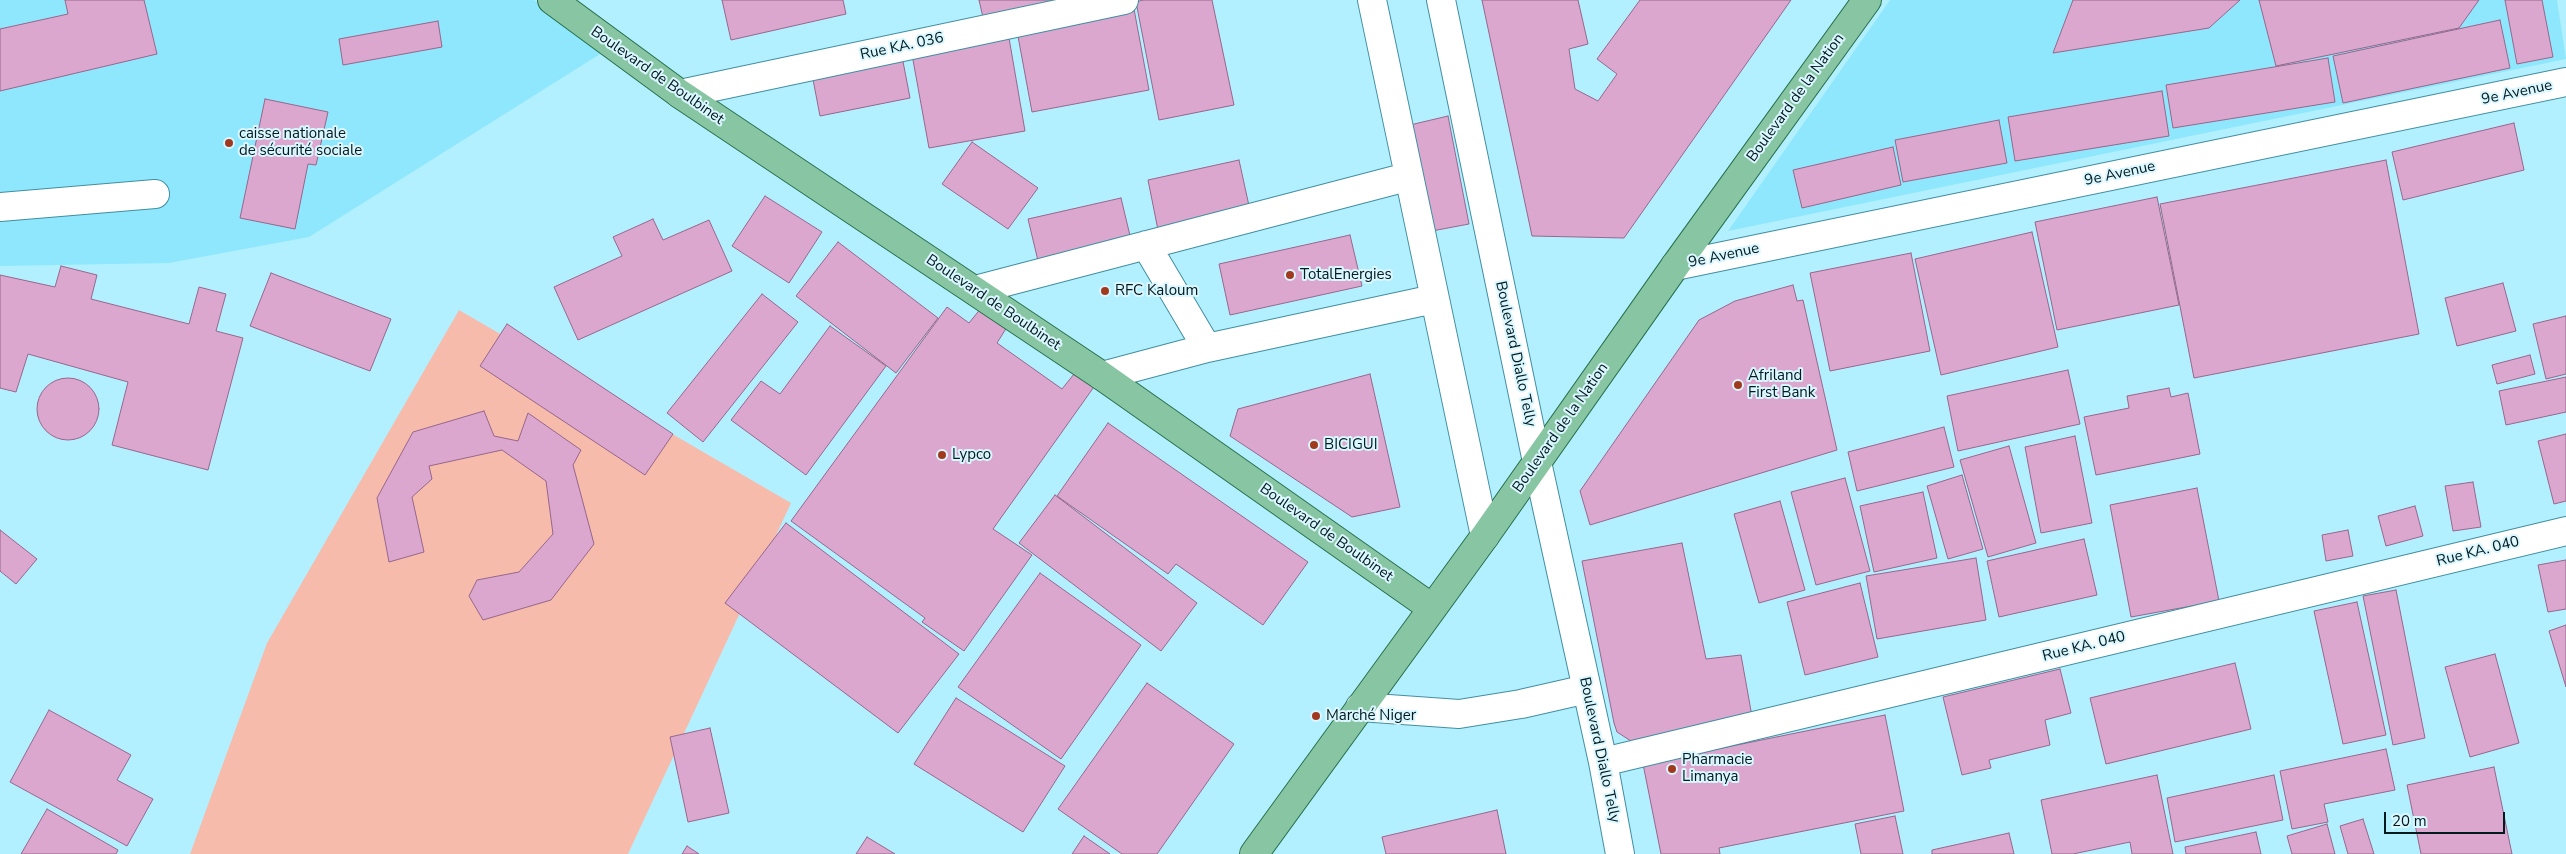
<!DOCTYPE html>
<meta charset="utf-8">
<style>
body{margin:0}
#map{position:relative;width:2566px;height:854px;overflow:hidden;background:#b3f0ff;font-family:"Nunito Sans",sans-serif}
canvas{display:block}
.scale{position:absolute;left:2384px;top:812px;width:121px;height:22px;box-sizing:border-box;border:2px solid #02191e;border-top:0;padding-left:6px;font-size:15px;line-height:18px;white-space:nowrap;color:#02191e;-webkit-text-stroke:4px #daf7ff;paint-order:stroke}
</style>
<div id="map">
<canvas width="2566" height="854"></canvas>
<div class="scale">20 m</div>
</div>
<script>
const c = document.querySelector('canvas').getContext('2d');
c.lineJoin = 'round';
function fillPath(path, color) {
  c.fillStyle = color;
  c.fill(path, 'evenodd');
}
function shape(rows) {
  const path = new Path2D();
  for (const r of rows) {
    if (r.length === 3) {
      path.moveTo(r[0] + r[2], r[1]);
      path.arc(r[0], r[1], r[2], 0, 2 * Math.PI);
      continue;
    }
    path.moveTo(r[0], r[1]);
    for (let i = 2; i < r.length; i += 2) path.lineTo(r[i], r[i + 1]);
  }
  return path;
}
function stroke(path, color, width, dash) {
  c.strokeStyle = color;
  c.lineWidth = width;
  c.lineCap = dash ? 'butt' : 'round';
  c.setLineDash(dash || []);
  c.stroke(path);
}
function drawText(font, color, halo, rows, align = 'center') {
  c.font = font + ' "Nunito Sans",sans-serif';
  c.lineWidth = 4;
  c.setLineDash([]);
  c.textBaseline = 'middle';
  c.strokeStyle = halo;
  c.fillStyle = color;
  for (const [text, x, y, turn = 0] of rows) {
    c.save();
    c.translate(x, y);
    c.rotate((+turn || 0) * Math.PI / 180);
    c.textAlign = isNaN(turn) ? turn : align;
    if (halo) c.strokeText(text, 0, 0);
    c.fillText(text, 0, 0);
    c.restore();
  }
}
fillPath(shape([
 [0,0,534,0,608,49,309,237,169,263,0,266],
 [1890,0,2557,0,2566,59,1728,231]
]), '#8ee7fc');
fillPath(shape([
 [459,310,791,503,628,854,190,854,267,643]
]), '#f7bbac');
const building = shape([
 [65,0,144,0,157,54,0,91,0,29,68,14,65,0],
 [722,0,843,0,846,14,731,40,722,0],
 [979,0,1104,0,985,26,979,0],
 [1143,0,1212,0,1234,105,1159,120,1136,2,1143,0],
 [1482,0,1578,0,1588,44,1569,49,1575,89,1598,101,1617,74,1597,59,1640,0,1791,0,1624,238,1532,236,1482,0],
 [2073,0,2240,0,2209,28,2053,53,2073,0],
 [2259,0,2479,0,2459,28,2276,66,2259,0],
 [2505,0,2542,0,2553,57,2517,64,2505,0],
 [1134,9,1149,90,1032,112,1017,31,1134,9],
 [2500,20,2510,68,2343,103,2333,56,2500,20],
 [438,21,442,47,343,65,339,39,438,21],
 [1008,32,1025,131,929,148,911,49,1008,32],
 [901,51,910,98,820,116,811,69,901,51],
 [2328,58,2335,102,2173,128,2166,85,2328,58],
 [2162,91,2169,136,2015,161,2008,117,2162,91],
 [265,99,328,112,316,165,308,164,295,229,240,218,265,99],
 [1448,116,1469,224,1432,231,1410,125,1448,116],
 [1999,120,2007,163,1903,182,1895,140,1999,120],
 [2514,123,2524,170,2403,200,2392,152,2514,123],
 [972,142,1038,188,1008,229,942,184,972,142],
 [1893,147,1901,185,1802,208,1793,170,1893,147],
 [1239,160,1251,215,1159,235,1148,180,1239,160],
 [2386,160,2419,334,2194,378,2160,204,2386,160],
 [765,196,822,232,789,283,732,246,765,196],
 [2157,197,2179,305,2057,330,2035,222,2157,197],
 [1121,198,1132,244,1039,265,1028,219,1121,198],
 [653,219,663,240,709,220,732,271,578,340,554,287,622,256,613,237,653,219],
 [2032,232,2058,347,1941,375,1915,259,2032,232],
 [1350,235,1362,286,1230,315,1219,264,1350,235],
 [838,242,938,318,896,373,796,296,838,242],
 [1911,253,1930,351,1830,371,1810,273,1911,253],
 [61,266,97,275,91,299,189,324,199,287,226,294,216,331,243,338,208,470,112,445,128,382,28,354,16,392,0,388,0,275,55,287,61,266],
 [271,273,391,319,370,371,250,326,271,273],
 [2503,283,2516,331,2457,346,2445,298,2503,283],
 [1793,285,1797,301,1803,300,1837,450,1590,525,1580,491,1699,320,1735,301,1793,285],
 [762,294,798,322,703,442,667,413,762,294],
 [986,302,1012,319,997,343,1062,389,1078,369,1096,384,993,529,1032,555,964,651,922,622,925,618,791,521,947,307,969,323,986,302],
 [2566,316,2566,374,2546,379,2533,324,2566,316],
 [507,324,673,434,645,475,480,366,507,324],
 [830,326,886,366,806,475,731,420,761,381,780,394,830,326],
 [2530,355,2535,374,2497,384,2492,365,2530,355],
 [2068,370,2080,424,1958,451,1947,396,2068,370],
 [1370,374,1400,507,1352,517,1230,436,1238,409,1370,374],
 [2566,377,2566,412,2506,425,2499,391,2566,377],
 [68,409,31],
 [2169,388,2171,397,2188,393,2200,454,2096,475,2084,417,2129,408,2127,396,2169,388],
 [484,411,494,436,518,441,528,413,581,450,573,465,594,544,551,600,483,620,469,596,477,580,519,572,553,534,546,481,502,450,429,466,432,479,412,497,424,552,389,562,377,498,413,432,484,411],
 [1108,423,1308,562,1263,625,1176,564,1168,574,1057,496,1108,423],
 [1944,427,1954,467,1857,491,1848,452,1944,427],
 [2566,434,2566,501,2554,504,2538,441,2566,434],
 [2075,436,2092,523,2041,533,2025,447,2075,436],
 [2009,446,2036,543,1988,557,1960,460,2009,446],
 [1962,475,1983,549,1948,559,1927,486,1962,475],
 [1845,478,1870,571,1816,585,1791,492,1845,478],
 [2473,482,2481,527,2453,531,2445,486,2473,482],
 [2197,488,2219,601,2131,617,2110,505,2197,488],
 [1923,492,1937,558,1874,572,1860,506,1923,492],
 [1055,495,1197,603,1161,651,1019,543,1055,495],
 [1780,501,1805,590,1759,603,1734,514,1780,501],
 [2415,506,2423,536,2386,546,2378,516,2415,506],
 [786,523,959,654,898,733,725,603,786,523],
 [0,530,37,559,16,584,0,571,0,530],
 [2348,530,2353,556,2326,561,2322,535,2348,530],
 [2084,539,2097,595,1999,617,1987,561,2084,539],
 [1682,543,1706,659,1741,655,1753,722,1634,743,1617,732,1614,723,1582,561,1682,543],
 [1976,558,1986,620,1877,639,1866,576,1976,558],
 [2566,560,2566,609,2548,612,2538,565,2566,560],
 [1040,573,1141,645,1061,759,958,687,1040,573],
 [1860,583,1878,657,1805,675,1787,602,1860,583],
 [2396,590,2425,738,2393,745,2363,596,2396,590],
 [2357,602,2386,735,2343,744,2314,611,2357,602],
 [2566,625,2566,687,2549,631,2566,625],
 [2495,654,2519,743,2470,757,2445,667,2495,654],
 [2235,663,2251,729,2106,764,2090,698,2235,663],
 [2060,669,2071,713,2045,720,2050,745,1989,760,1991,768,1962,775,1943,697,2060,669],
 [1147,683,1234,744,1157,854,1122,854,1058,809,1147,683],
 [956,698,1065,766,1023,832,914,764,956,698],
 [49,710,131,755,117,780,153,799,127,846,10,782,49,710],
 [1885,715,1904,811,1719,848,1720,854,1661,854,1643,764,1885,715],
 [710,728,729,813,688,822,670,737,710,728],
 [2386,749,2395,790,2324,804,2328,822,2292,829,2280,771,2386,749],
 [2494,767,2512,854,2421,854,2407,785,2494,767],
 [2157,775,2173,854,2132,854,2130,842,2073,854,2052,854,2041,800,2157,775],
 [2274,775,2283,820,2175,842,2167,798,2274,775],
 [47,809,118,850,116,854,21,854,47,809],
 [1497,810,1506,854,1386,854,1382,837,1497,810],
 [1895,816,1903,854,1861,854,1855,824,1895,816],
 [2363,819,2374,854,2348,854,2340,826,2363,819],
 [2327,824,2335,854,2292,854,2287,836,2327,824],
 [2256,832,2261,854,2186,854,2185,847,2256,832],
 [2009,833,2014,854,1932,854,1932,850,2009,833],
 [1084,836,1110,854,1072,854,1084,836],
 [867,837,895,854,856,854,867,837],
 [687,846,699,854,682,854,687,846]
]);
fillPath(building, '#dba7cf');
stroke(building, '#96678c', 1);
const minor = shape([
 [1372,0,1485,536],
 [1441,0,1537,462,1603,762,1620,854],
 [680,94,1124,0],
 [0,207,155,194],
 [1146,245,1207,348],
 [1675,266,2566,82],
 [975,290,1407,177],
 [1102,376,1207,348,1434,299],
 [1360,707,1459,714,1521,704,1587,689],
 [1603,762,2566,531]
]);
const major = shape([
 [552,0,680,94,1102,376,1432,608],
 [1254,854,1485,536,1675,266,1867,0]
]);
stroke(minor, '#418fa0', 30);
stroke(major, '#26704c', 30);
stroke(minor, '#fff', 28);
stroke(major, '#88c5a2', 28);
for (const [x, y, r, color] of [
 [229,143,5,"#a1391f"],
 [1290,275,5,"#a1391f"],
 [1105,291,5,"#a1391f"],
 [1738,385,5,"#a1391f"],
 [1314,445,5,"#a1391f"],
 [942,455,5,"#a1391f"],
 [1316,716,5,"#a1391f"],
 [1672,769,5,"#a1391f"]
]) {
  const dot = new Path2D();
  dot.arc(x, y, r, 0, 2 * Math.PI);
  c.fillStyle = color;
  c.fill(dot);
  stroke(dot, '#daf7ff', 2);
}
drawText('15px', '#02191e', '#daf7ff', [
 ["Rue KA. 036",902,47,-12],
 ["Boulevard de Boulbinet",657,76,35],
 ["9e Avenue",2517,93,-12],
 ["Boulevard de la Nation",1796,98,-54],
 ["9e Avenue",2120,174,-12],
 ["9e Avenue",1724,256,-12],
 ["Boulevard de Boulbinet",993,303,34],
 ["Boulevard Diallo Telly",1515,354,78],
 ["Boulevard de la Nation",1561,428,-55],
 ["Boulevard de Boulbinet",1326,533,35],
 ["Rue KA. 040",2478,552,-14],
 ["Rue KA. 040",2084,647,-14],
 ["Boulevard Diallo Telly",1599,750,78]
]);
drawText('15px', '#02191e', '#daf7ff', [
 ["caisse nationale",239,134],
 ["de sécurité sociale",239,151],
 ["TotalEnergies",1300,275],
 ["RFC Kaloum",1115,291],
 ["Afriland",1748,376],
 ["First Bank",1748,393],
 ["BICIGUI",1324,445],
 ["Lypco",952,455],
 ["Marché Niger",1326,716],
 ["Pharmacie",1682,760],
 ["Limanya",1682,777]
], 'left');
</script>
